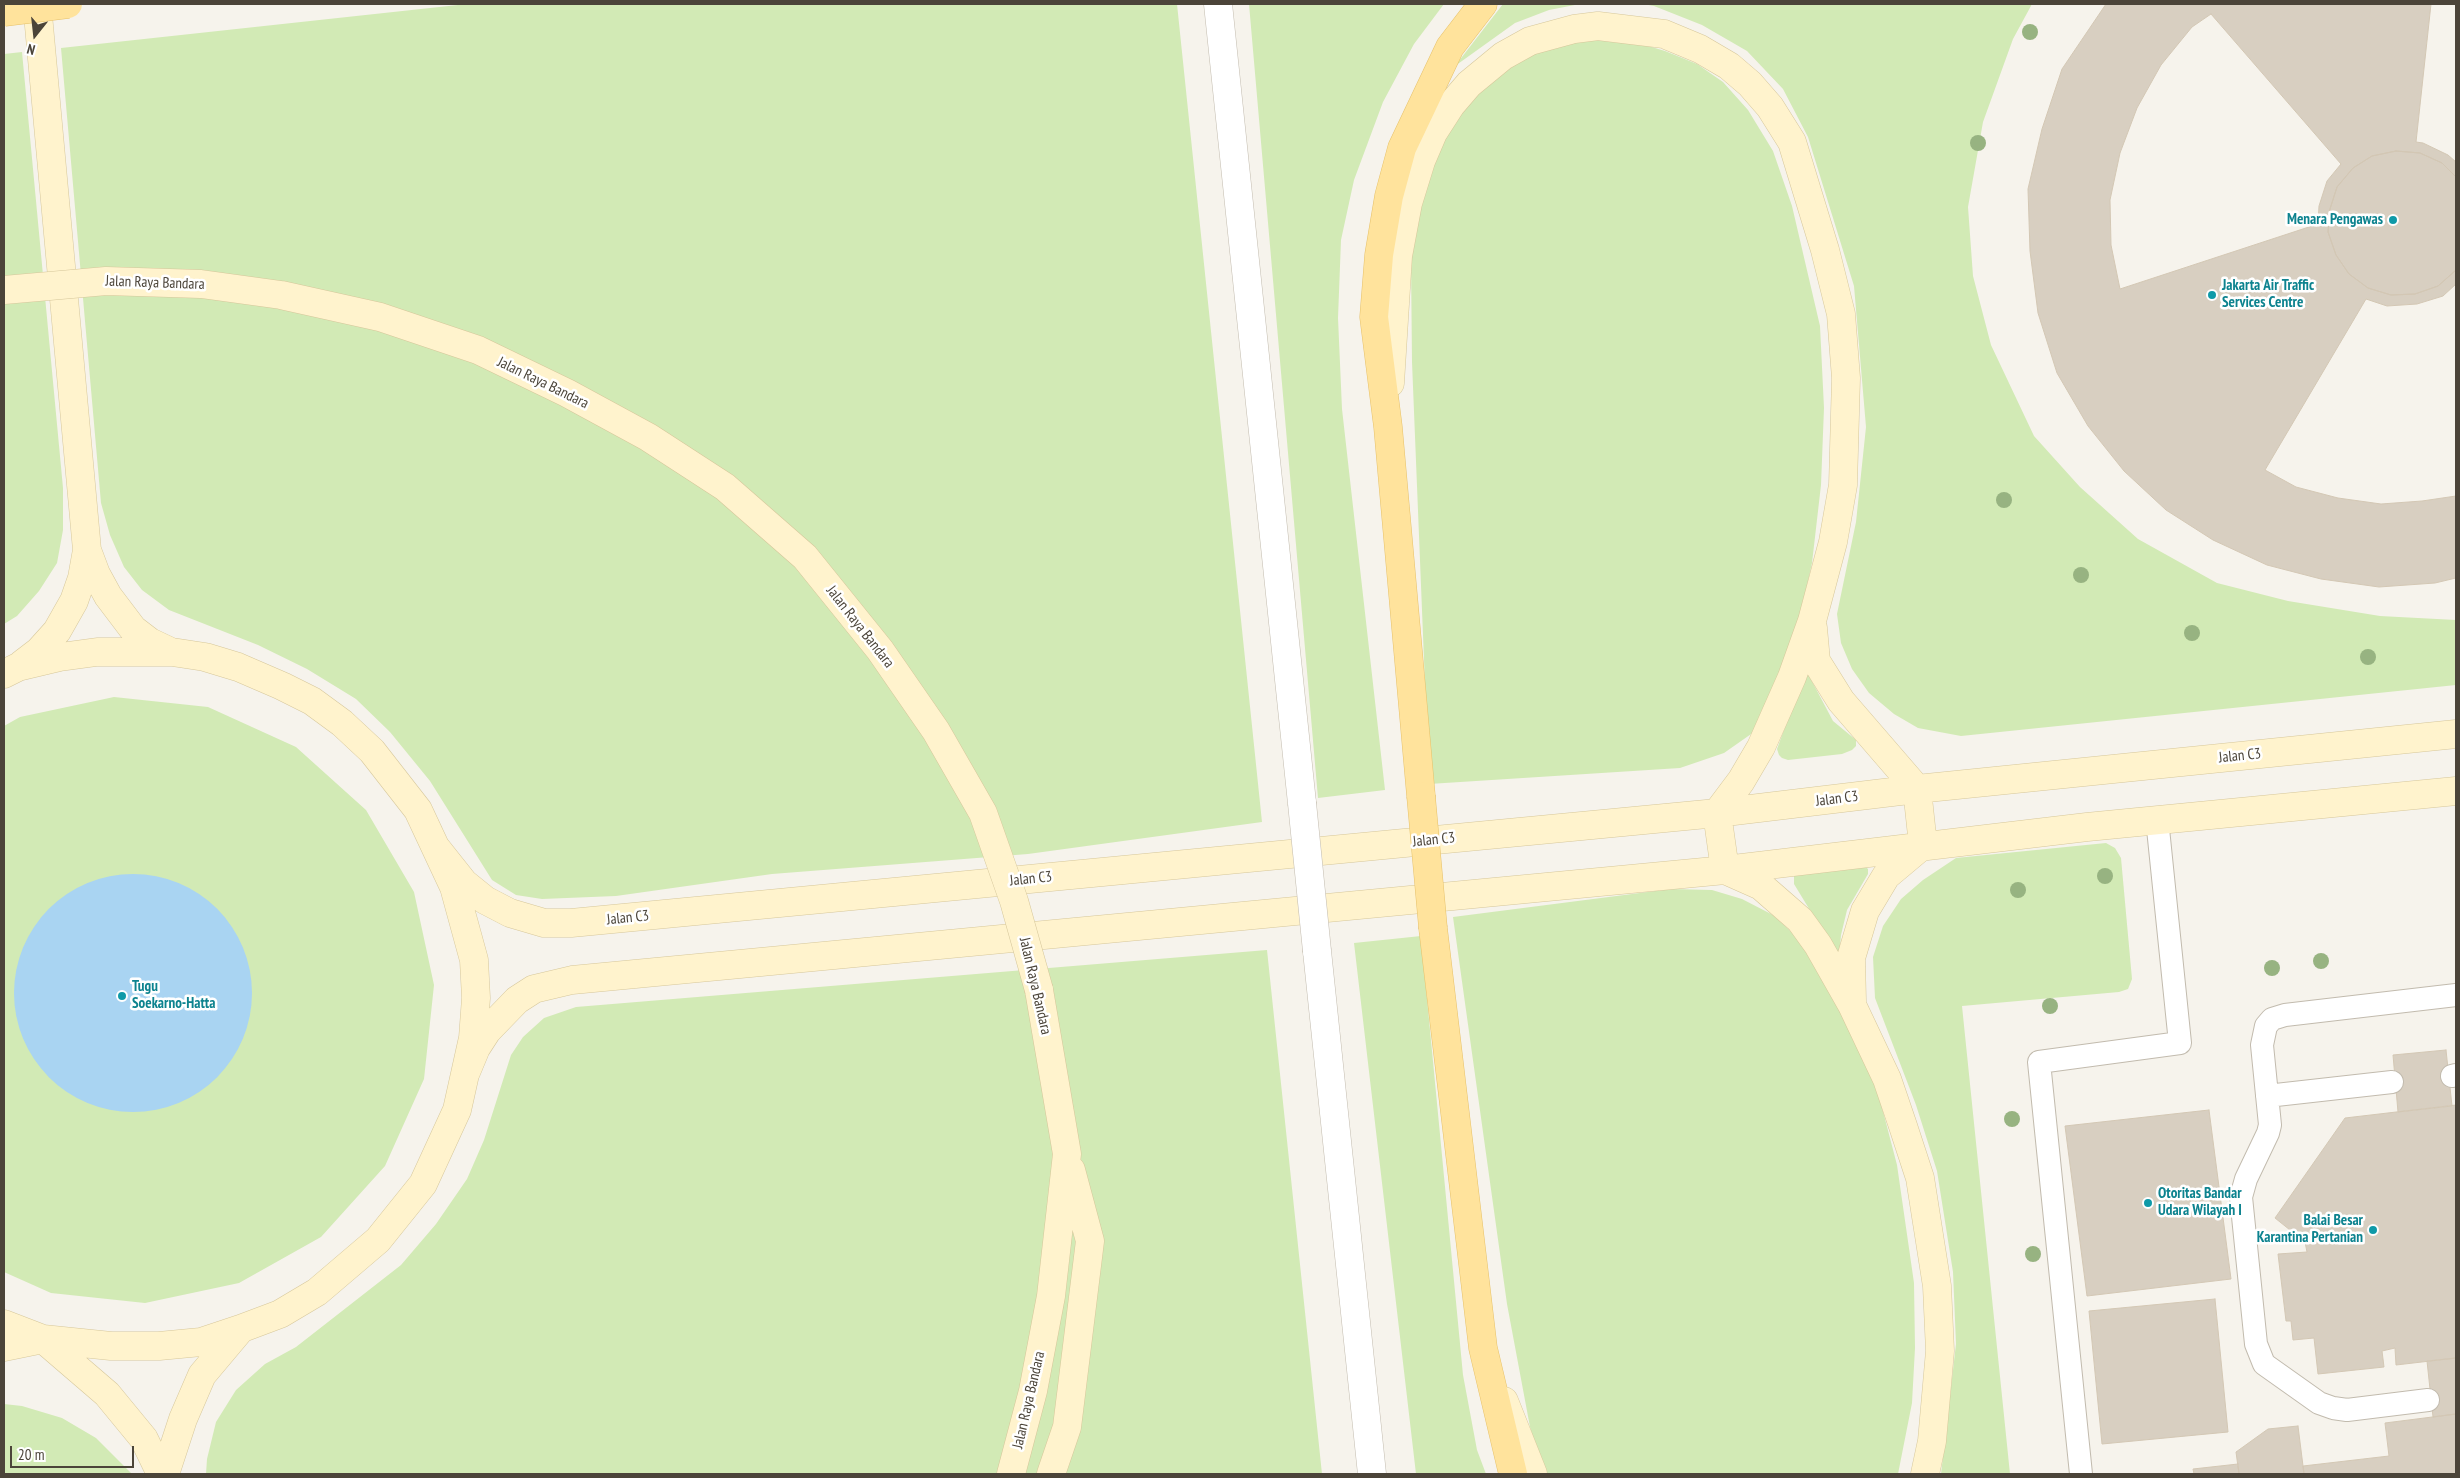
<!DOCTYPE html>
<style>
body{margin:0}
#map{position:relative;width:2460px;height:1478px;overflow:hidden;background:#f6f3ec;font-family:"PT Sans Narrow",sans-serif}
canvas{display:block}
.frame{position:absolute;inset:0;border:5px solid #4b4439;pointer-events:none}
.north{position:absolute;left:10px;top:10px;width:50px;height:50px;-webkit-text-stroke:4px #fff;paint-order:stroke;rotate:196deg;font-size:14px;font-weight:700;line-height:20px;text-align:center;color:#4b4439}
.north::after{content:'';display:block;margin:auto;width:18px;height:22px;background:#4b4439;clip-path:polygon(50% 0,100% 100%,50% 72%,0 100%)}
.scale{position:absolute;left:10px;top:1446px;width:124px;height:22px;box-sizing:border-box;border:2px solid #4b4439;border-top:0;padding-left:6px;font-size:15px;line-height:18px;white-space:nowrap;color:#4b4439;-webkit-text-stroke:4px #fff;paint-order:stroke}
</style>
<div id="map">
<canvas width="2460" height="1478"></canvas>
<div class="frame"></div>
<div class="north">N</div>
<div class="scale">20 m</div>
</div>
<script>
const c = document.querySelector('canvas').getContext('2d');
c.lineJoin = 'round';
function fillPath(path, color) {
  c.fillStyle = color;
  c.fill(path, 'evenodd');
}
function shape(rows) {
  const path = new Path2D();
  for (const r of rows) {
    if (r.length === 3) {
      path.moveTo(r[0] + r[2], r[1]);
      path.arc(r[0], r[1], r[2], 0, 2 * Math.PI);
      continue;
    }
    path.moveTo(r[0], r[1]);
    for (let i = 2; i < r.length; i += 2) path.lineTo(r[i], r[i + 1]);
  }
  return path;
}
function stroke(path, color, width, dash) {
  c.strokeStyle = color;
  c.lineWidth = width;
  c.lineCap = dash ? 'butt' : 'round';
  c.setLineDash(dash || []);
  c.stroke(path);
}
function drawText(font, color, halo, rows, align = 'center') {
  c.font = font + ' "PT Sans Narrow",sans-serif';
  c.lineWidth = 5;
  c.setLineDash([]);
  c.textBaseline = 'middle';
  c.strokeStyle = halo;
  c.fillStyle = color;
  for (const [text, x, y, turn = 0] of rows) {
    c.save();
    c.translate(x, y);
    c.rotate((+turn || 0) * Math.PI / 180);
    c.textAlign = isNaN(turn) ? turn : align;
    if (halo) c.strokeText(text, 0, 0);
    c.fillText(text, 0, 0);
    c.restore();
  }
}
fillPath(shape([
 [467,4,1177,4,1262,822,1028,854,772,874,616,896,542,899,516,895,492,880,430,781,390,732,356,699,307,669,258,645,169,610,142,590,124,567,110,535,101,503,61,48],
 [1249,4,1444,4,1414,44,1383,102,1354,180,1341,240,1338,318,1342,409,1385,790,1318,798],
 [1503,4,1580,4,1549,10,1515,23,1455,66],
 [1643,4,2032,4,2013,39,1983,122,1968,207,1973,276,1991,345,2034,436,2080,487,2138,539,2217,583,2288,601,2380,616,2456,620,2456,685,1961,736,1918,728,1894,714,1869,693,1852,669,1841,643,1837,614,1856,522,1866,427,1854,286,1808,137,1783,89,1747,51,1702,25,1654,6],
 [1579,39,1635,42,1665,51,1697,64,1723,82,1748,110,1773,151,1792,206,1820,326,1824,408,1821,485,1812,563,1795,640,1754,732,1724,753,1680,768,1429,784,1412,362,1411,262,1418,201,1436,149,1461,108,1518,60,1549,47],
 [22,52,63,488,63,530,57,563,39,591,17,616,4,624,4,54],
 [1806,670,1833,721,1856,740,1856,746,1852,750,1842,754,1788,760,1782,758,1779,755,1777,749],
 [114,697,208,707,296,747,366,810,414,892,434,985,424,1079,385,1166,321,1237,239,1283,145,1303,51,1293,4,1272,4,726,20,717],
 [2106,843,2115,848,2121,858,2132,979,2128,989,2119,992,1962,1006,2010,1474,1941,1474,1956,1344,1953,1272,1937,1171,1916,1105,1875,998,1873,957,1883,926,1901,899,1923,880,1956,858],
 [1863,864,1868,869,1868,874,1847,910,1841,935,1839,958,1794,884,1794,875],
 [1671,889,1712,890,1742,899,1773,915,1797,937,1852,1025,1879,1096,1897,1165,1914,1283,1915,1348,1912,1403,1898,1474,1543,1474,1530,1427,1507,1304,1453,917],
 [1421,936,1463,1375,1477,1450,1486,1474,1416,1474,1354,943],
 [1267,950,1322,1474,206,1474,207,1459,216,1422,236,1390,265,1364,296,1347,401,1265,436,1224,467,1179,484,1140,511,1055,523,1037,544,1018,576,1007],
 [4,1404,22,1406,62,1418,96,1438,132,1474,4,1474]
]), '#d2eab5');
fillPath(shape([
 [133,993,119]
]), '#a9d4f2');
const building = shape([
 [2106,4,2431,4,2416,142,2423,143,2448,155,2456,162,2456,177,2442,163,2420,153,2396,151,2372,156,2353,168,2337,187,2330,209,2328,232,2336,255,2349,274,2368,288,2391,295,2415,294,2438,286,2456,270,2456,284,2443,296,2417,304,2387,306,2366,299,2265,470,2296,487,2338,498,2381,504,2422,501,2456,496,2456,578,2435,583,2379,587,2321,579,2267,565,2213,540,2166,510,2124,471,2088,426,2057,373,2038,313,2030,251,2028,189,2042,129,2062,69,2106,4],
 [2211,14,2341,164,2327,181,2319,206,2318,224,2120,289,2111,245,2110,200,2120,153,2137,108,2161,65,2192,27,2211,14],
 [2396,151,2420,153,2442,163,2456,177,2456,270,2438,286,2415,294,2391,295,2368,288,2349,274,2336,255,2328,232,2330,209,2337,187,2353,168,2372,156,2396,151],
 [2446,1050,2452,1106,2398,1112,2393,1055,2446,1050],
 [2456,1105,2456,1358,2396,1365,2395,1348,2382,1351,2384,1367,2318,1374,2314,1338,2293,1340,2291,1321,2286,1321,2278,1254,2307,1252,2305,1242,2275,1218,2345,1118,2456,1105],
 [2209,1110,2231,1279,2087,1296,2065,1126,2209,1110],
 [2215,1299,2228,1432,2102,1444,2089,1311,2215,1299],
 [2456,1358,2456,1414,2433,1417,2427,1361,2456,1358],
 [2456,1414,2456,1474,2304,1474,2303,1466,2389,1456,2385,1423,2456,1414],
 [2298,1426,2304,1474,2239,1474,2236,1452,2268,1429,2298,1426],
 [2238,1464,2239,1474,2194,1474,2193,1469,2238,1464]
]);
fillPath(building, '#d8cfc1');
stroke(building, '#d3c7b4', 1);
const lane = shape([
 [2452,1076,2456,1075],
 [2267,1096,2392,1082],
 [2428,1400,2347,1410,2333,1408,2319,1403,2264,1364,2256,1344,2241,1197,2246,1179,2268,1133,2270,1125,2262,1045,2266,1026,2272,1019,2285,1015,2456,995],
 [2081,1474,2039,1062,2180,1043,2157,819]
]);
const street = shape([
 [1218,4,1302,803],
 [1317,951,1372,1474]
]);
const secondary = shape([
 [37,4,87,550,96,574,108,596,133,629,150,642,169,651],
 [1390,383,1398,256,1408,203,1421,161,1433,133,1451,105,1469,84,1503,56,1530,41,1574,29,1598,26,1664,34,1700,49,1729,66,1750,84,1770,107,1792,142,1825,250,1841,314,1846,378,1843,485,1833,542,1812,621,1792,677,1761,747,1741,781,1717,813,1725,870],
 [1813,628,1816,661,1841,701,1917,789,1923,845],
 [22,664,39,651,57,631,74,601,82,578,87,550],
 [4,674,18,667,60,657,97,652,172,652,205,657,238,667,282,686,312,701,342,723,372,751,418,810,454,887,474,960,476,998,473,1038,457,1110,423,1184,378,1240,317,1292,280,1314,240,1329,201,1342,159,1346,111,1346,43,1339,4,1324],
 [437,849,464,883,485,900,510,913,544,923,571,923,1717,813,1917,789,2456,734],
 [1725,870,1761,886,1800,920,1818,945,1852,1005,1887,1079,1903,1126,1920,1178,1937,1286,1940,1351,1932,1441,1925,1474],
 [1852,1001,1851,958,1865,911,1886,876,1923,845],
 [466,1072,476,1048,487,1031,517,1000,534,989,572,980,1725,870,2087,827,2456,791],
 [43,1339,107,1394,144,1439,161,1474],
 [4,1347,43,1339],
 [1504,1401,1533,1474],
 [165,1474,183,1419,202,1375,239,1331],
 [1011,1474,1033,1391,1051,1296,1067,1154,1039,990],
 [1051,1474,1067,1427,1090,1241,1071,1170]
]);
const primary = shape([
 [1421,796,1388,427,1374,317,1379,255,1389,196,1402,148,1450,47,1483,4],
 [1433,928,1483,1348,1513,1474]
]);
stroke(lane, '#c2bbae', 24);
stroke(street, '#c2bbae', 29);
stroke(secondary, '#d6c79b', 29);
stroke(primary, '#e6c16a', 29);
stroke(lane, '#fff', 22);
stroke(street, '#fff', 28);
stroke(secondary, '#fff3cd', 28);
stroke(primary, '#ffe39c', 28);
const streetBridge = shape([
 [1302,803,1317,951]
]);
const secondaryBridge = shape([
 [4,290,106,281,201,284,281,295,380,317,478,350,567,393,648,437,725,487,805,557,880,650,936,731,983,813,1014,901,1039,990]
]);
const primaryBridge = shape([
 [4,12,68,4],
 [1421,796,1433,928]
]);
stroke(streetBridge, '#c2bbae', 29, []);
stroke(secondaryBridge, '#d6c79b', 29, []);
stroke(primaryBridge, '#e6c16a', 29, []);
stroke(streetBridge, '#fff', 28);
stroke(secondaryBridge, '#fff3cd', 28);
stroke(primaryBridge, '#ffe39c', 28);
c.fillStyle = '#97b381';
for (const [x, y] of [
 [2030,32],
 [1978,143],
 [2004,500],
 [2081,575],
 [2192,633],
 [2368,657],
 [2105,876],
 [2018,890],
 [2321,961],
 [2272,968],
 [2050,1006],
 [2012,1119],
 [2033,1254]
]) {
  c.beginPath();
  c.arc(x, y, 8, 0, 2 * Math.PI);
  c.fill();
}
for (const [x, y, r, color] of [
 [2393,220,5,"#0f9aa8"],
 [2212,295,5,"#0f9aa8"],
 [122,996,5,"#0f9aa8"],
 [2148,1203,5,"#0f9aa8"],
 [2373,1230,5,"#0f9aa8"]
]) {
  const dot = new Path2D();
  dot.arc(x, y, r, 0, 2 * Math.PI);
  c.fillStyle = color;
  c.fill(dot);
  stroke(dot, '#fff', 2);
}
drawText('bold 15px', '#0d838f', '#fff', [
 ["Menara Pengawas",2383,220,"right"],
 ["Jakarta Air Traffic",2222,286],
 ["Services Centre",2222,303],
 ["Tugu",132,987],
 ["Soekarno-Hatta",132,1004],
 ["Otoritas Bandar",2158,1194],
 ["Udara Wilayah I",2158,1211],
 ["Balai Besar",2363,1221,"right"],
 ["Karantina Pertanian",2363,1238,"right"]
], 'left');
drawText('15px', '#4b4439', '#fff', [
 ["Jalan Raya Bandara",155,283,2],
 ["Jalan Raya Bandara",543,383,26],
 ["Jalan Raya Bandara",860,627,52],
 ["Jalan C3",2240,756,-6],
 ["Jalan C3",1837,799,-7],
 ["Jalan C3",1434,840,-6],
 ["Jalan C3",1031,879,-6],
 ["Jalan C3",628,918,-6],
 ["Jalan Raya Bandara",1035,986,77],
 ["Jalan Raya Bandara",1029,1400,-77]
]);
</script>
